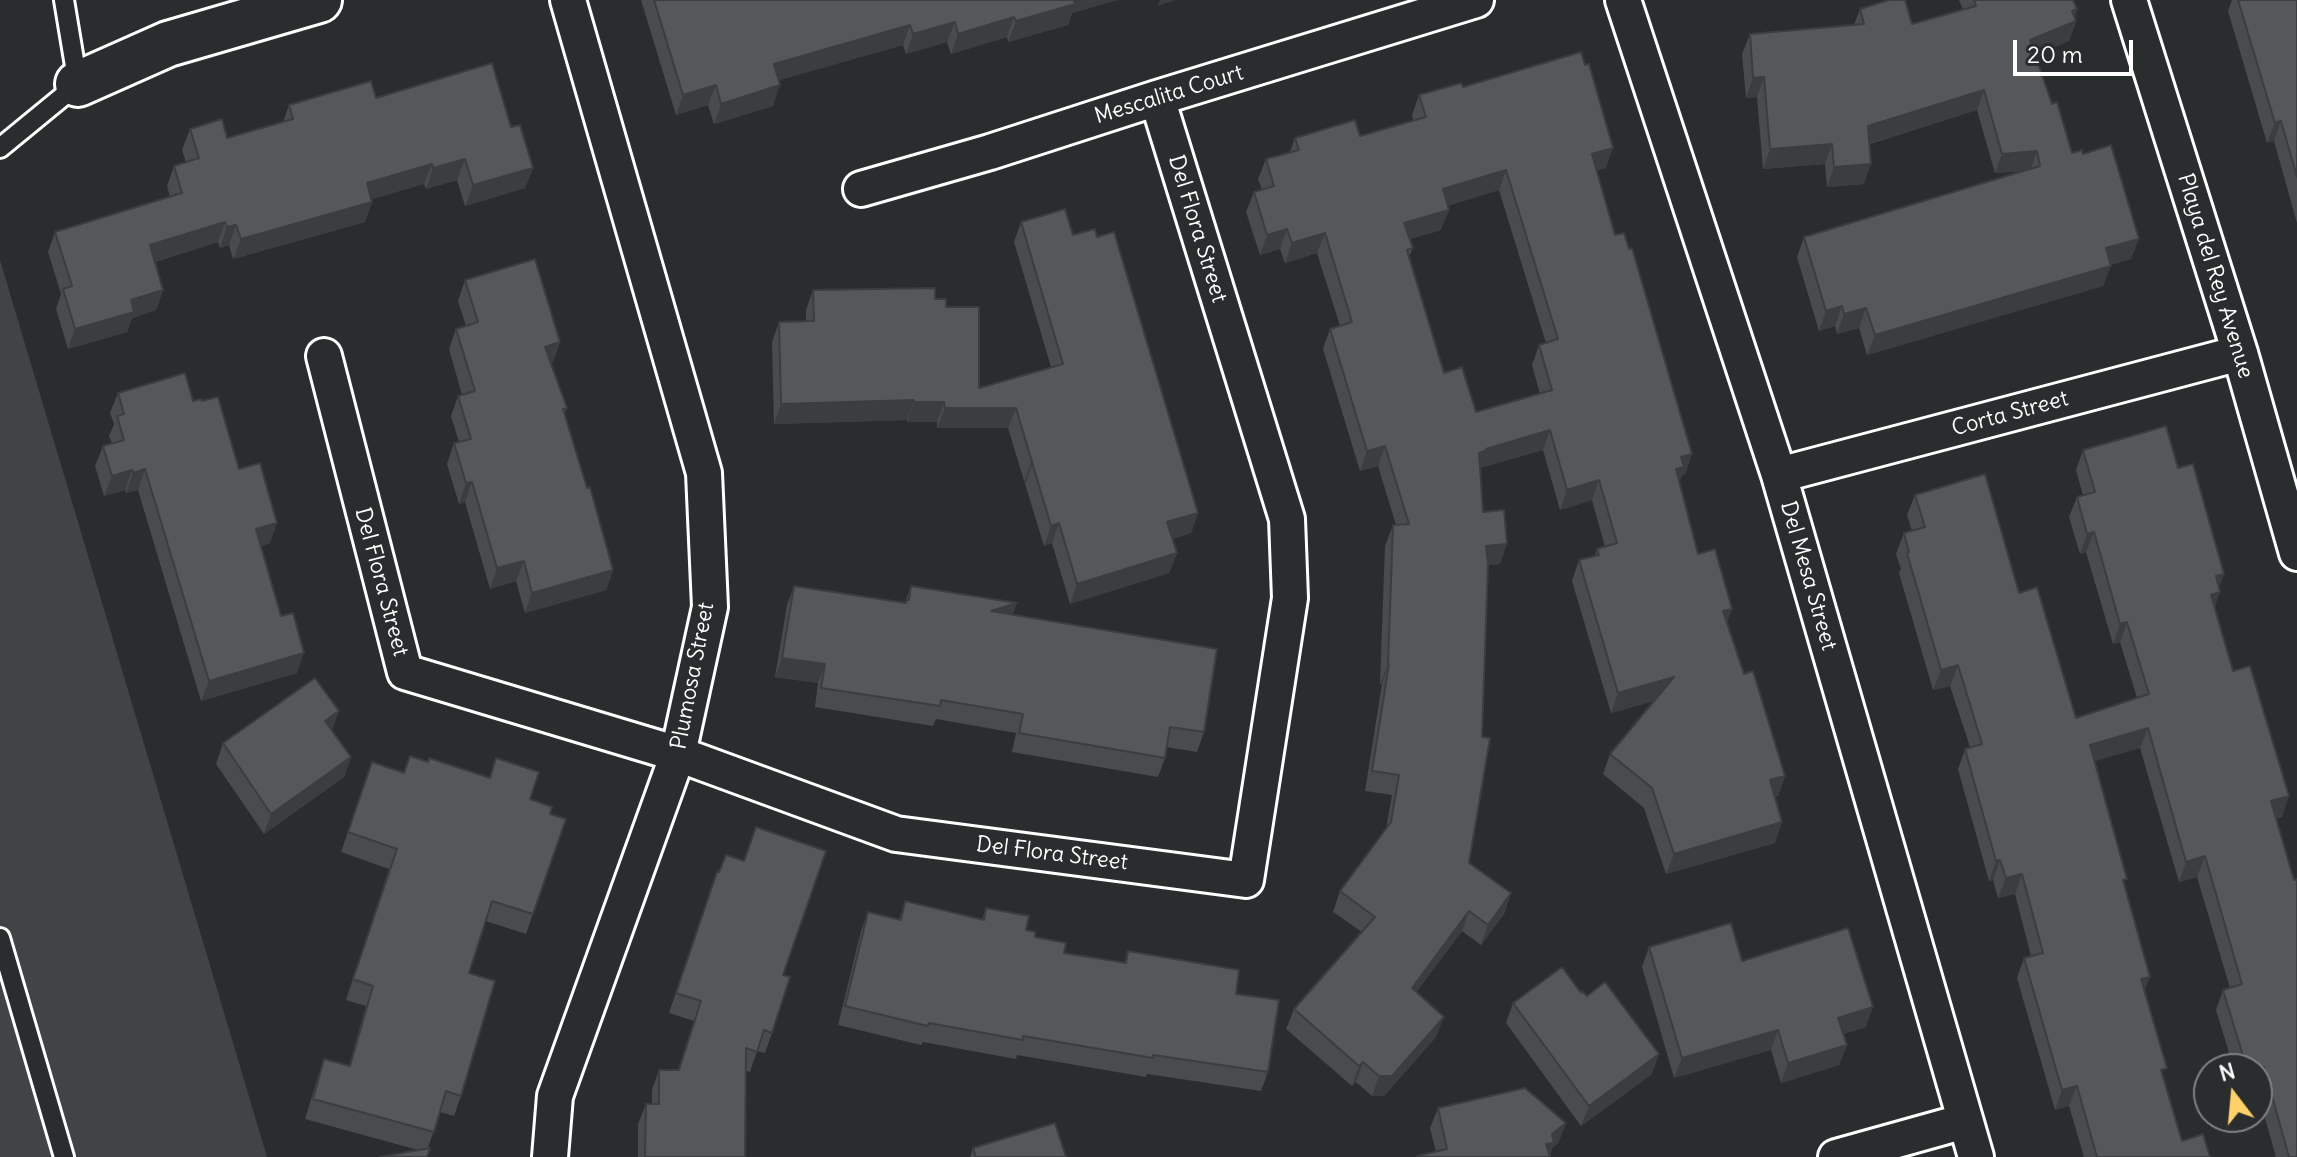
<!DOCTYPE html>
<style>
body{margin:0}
#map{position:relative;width:2297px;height:1157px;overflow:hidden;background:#2a2d2e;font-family:Delius,sans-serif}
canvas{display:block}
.north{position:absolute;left:2193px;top:1053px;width:80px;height:80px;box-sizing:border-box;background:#2a2d2e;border:2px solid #7f8182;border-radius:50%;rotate:344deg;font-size:22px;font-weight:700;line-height:32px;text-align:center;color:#fff}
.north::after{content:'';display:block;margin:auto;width:28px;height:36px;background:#ffd166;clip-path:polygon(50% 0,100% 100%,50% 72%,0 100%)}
.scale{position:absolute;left:2013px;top:40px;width:120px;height:36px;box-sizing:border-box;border:4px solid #fff;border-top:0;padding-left:10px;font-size:24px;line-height:28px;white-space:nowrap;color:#fff;-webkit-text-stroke:6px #2a2d2e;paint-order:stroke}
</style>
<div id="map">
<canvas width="2297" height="1157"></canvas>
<div class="north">N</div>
<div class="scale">20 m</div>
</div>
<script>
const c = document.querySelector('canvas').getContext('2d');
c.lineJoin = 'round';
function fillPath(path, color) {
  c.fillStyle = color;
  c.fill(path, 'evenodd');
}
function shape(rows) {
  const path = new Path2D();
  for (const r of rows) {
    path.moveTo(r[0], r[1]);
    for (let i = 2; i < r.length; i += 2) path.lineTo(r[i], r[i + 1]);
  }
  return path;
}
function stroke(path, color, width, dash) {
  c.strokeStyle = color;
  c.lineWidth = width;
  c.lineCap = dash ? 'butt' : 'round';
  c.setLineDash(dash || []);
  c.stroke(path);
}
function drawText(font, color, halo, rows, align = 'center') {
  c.font = font + ' Delius,sans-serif';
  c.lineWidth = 6;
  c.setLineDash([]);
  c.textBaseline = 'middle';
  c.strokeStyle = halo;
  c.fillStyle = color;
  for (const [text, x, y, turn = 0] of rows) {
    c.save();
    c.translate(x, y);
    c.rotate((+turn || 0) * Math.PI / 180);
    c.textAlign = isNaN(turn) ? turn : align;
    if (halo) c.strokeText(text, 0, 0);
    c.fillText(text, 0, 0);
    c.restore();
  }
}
fillPath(shape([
 [0,260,267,1157,0,1157]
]), '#414445');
const lane = shape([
 [0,148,78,84,64,0],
 [0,938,64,1157]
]);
const street = shape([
 [1623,0,1779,475,1976,1157],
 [2129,0,2240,353,2297,553],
 [861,189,990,152,1157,98,1476,0],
 [324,356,405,672,678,754,896,834,1246,880,1290,598,1287,519,1157,98],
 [1779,475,2240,353],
 [550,1157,555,1096,678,754,710,607,704,473,568,0],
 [1836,1157,1965,1121]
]);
const secondary = shape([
 [78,84,168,44,319,0]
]);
stroke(lane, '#fff', 24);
stroke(street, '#fff', 40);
stroke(secondary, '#fff', 50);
stroke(lane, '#2a2d2e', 18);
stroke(street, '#2a2d2e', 34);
stroke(secondary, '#2a2d2e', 44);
fillPath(shape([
 [641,0,1117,0,1072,13,1068,25,1008,42,1007,37,951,54,947,42,906,54,903,45,779,80,773,106,714,124,708,105,676,115],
 [1959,0,2073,0,2077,9,2075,17,2076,21,2069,41,2035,55,2052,104,2072,153,2131,259,2110,265,2103,286,1867,355,1859,328,1837,334,1835,326,1819,331,1797,257,1804,237,2021,171,1995,173,1977,110,1870,144,1864,184,1827,187,1825,164,1763,169,1757,97,1746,98,1742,54,1750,34,1854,25,1860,9,1912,24,1963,10],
 [2232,0,2297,0,2297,223,2274,141,2267,143,2228,11],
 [1463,87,1606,168,1596,170,1615,235,1692,454,1685,474,1682,475,1679,482,1698,554,1727,623,1744,674,1785,776,1778,796,1775,796,1775,843,1666,874,1644,808,1603,774,1610,754,1654,701,1611,713,1572,581,1579,560,1595,556,1597,549,1605,547,1592,500,1560,510,1543,450,1480,468,1483,512,1500,564,1488,565,1469,863,1511,893,1504,914,1481,945,1462,931,1416,992,1436,1037,1384,1096,1372,1096,1356,1082,1352,1086,1286,1029,1294,1009,1362,932,1333,912,1340,891,1386,829,1392,795,1365,791,1382,684,1380,684,1385,546,1393,525,1396,525,1378,466,1360,471,1323,349,1330,329,1340,326,1317,253,1285,263,1280,249,1260,255,1246,212,1254,192,1262,190,1258,179,1266,159,1290,152,1295,138,1360,136,1413,120,1412,115,1419,95],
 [1499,190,1546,343,1539,345,1532,365,1540,394,1476,412,1444,373,1409,257,1413,248,1410,239,1441,230,1447,206],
 [376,98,511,127,533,168,525,188,465,206,457,180,426,189,424,184,371,199,372,202,365,222,233,259,229,245,220,248,218,242,155,262,163,290,156,310,132,318,127,332,68,349,56,309,61,294,48,252,55,232,170,197,167,186,174,166,186,162,182,150,190,129,227,138,283,122,289,105],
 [1021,222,1073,235,1198,513,1191,533,1172,539,1177,553,1169,573,1070,604,1052,543,1044,546,1008,428,937,428,937,422,907,422,907,420,774,424,772,342,779,322,806,321,806,310,813,290,935,299,946,307,979,388,1051,367,1014,242],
 [465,280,560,342,553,362,551,363,567,408,564,414,613,570,606,590,525,613,516,581,490,589,465,502,459,504,447,464,454,443,459,442,451,416,458,396,462,395,449,349,456,329,466,326,458,301],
 [118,393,193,401,239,469,270,543,261,546,297,673,201,701,138,490,126,493,125,490,104,496,95,466,103,446,112,443,109,436,114,424,110,413],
 [2083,450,2178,468,2219,588,2215,608,2233,671,2282,817,2276,818,2297,1157,2276,1157,2257,1090,2257,1069,2234,1069,2216,1010,2223,990,2230,988,2197,877,2179,882,2140,748,2094,761,2125,886,2144,991,2163,1077,2182,1141,2210,1157,2084,1157,2069,1106,2055,1110,2017,978,2024,958,2031,956,2015,894,1998,898,1993,880,1989,881,1958,769,1965,749,1970,747,1950,686,1933,690,1899,573,1901,569,1896,554,1904,533,1912,531,1907,515,1915,495,2019,593,2076,718,2137,698,2120,642,2113,644,2086,552,2080,554,2069,517,2077,497,2083,495,2076,470],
 [794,586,905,603,911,586,1013,614,1204,732,1197,752,1166,747,1165,758,1158,777,1012,752,1016,733,936,719,933,726,815,707,818,683,775,677,787,605],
 [332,731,351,757,344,777,264,834,216,764,223,743],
 [372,762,404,773,530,799,550,814,566,819,526,934,486,921,469,973,461,1096,454,1116,440,1112,428,1148,418,1150,305,1119,317,1080,324,1059,349,1066,366,1006,346,1000,389,869,341,852],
 [710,892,783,975,772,1033,765,1053,757,1051,750,1072,746,1071,745,1157,638,1157,638,1124,646,1104,652,1104,652,1090,659,1070,678,1070,694,1021,669,1013],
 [905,901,982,920,986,908,1064,953,1124,963,1128,951,1236,994,1268,1072,1261,1091,1147,1074,1146,1077,1017,1055,1016,1059,923,1042,921,1045,838,1025,861,931,868,912,899,920],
 [1649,947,1742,961,1866,1027,1843,1034,1847,1045,1839,1065,1781,1083,1771,1050,1674,1078,1642,967],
 [1581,993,1652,1074,1581,1126,1506,1023,1513,1003],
 [1438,1108,1566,1123,1558,1143,1552,1148,1550,1157,1416,1157,1436,1152,1430,1128],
 [973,1148,1066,1157,970,1157]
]), '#494b4c');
fillPath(shape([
 [1070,0,1117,0,1072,13,1068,25,1008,42,1016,21],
 [1160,0,1176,0,1157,6],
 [2077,9,2073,23,2076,21,2069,41,2023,60,2030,40,2072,11],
 [1014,17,1007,37,951,54,958,34],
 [955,22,947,42,906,54,913,34],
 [910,25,903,45,766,84,774,64],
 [1764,77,1757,97,1746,98,1753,78],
 [716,85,708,105,676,115,683,95],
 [780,85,773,106,714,124,721,104],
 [1984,90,1977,110,1861,146,1868,126],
 [2281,121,2274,141,2267,143,2275,123],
 [1832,144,1825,164,1763,169,1770,149],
 [1613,148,1606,168,1584,174,1592,154],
 [2037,151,2030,171,1995,173,2002,154],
 [465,159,457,180,426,189,433,168],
 [432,164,424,184,359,203,367,183],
 [1871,164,1864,184,1827,187,1834,167],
 [533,168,525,188,465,206,473,185],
 [1506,170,1499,190,1435,209,1443,189],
 [372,202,365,222,233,259,241,239],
 [1449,210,1441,230,1397,243,1404,223],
 [225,222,218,242,143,265,150,245],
 [236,225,229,245,220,248,227,227],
 [1287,229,1280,249,1260,255,1267,235],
 [1325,233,1317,253,1285,263,1292,243],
 [2139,239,2131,259,2098,268,2106,248],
 [2111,266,2103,286,1867,355,1875,335],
 [163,290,156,310,132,318,127,332,68,349,75,329,131,300],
 [1842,306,1835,326,1819,331,1826,311],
 [1866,308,1859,328,1837,334,1844,314],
 [560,342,553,362,538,367,545,347],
 [914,400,907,420,774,424,781,404],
 [914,402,944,402,937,422,907,422],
 [945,408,1016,408,1008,428,937,428],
 [1550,430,1543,450,1480,468,1479,453,1486,449],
 [1385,446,1378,466,1360,471,1367,451],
 [1692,454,1685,474,1682,475,1677,487,1669,489,1681,457],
 [1031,462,1033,462,1026,482,1024,482],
 [145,469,138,490,126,493,133,473],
 [132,470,125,490,104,496,112,476],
 [1599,480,1592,500,1560,510,1567,490],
 [472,482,465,502,459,504,466,483],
 [1198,513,1191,533,1160,542,1167,522],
 [277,523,270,543,248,549,256,529],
 [1059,523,1052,543,1044,546,1051,526],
 [2094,532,2086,552,2080,554,2087,534],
 [1507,544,1500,564,1479,566,1486,546],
 [1177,553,1169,573,1070,604,1077,584],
 [524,561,516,581,490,589,497,568],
 [613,570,606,590,525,613,532,593],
 [2224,574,2217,593,2220,592,2213,612,2203,615,2216,576],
 [1017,603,1010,622,991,611],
 [1732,609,1725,629,1723,611],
 [2127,622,2120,642,2113,644,2120,624],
 [304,653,297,673,201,701,209,681],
 [782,658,825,664,818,683,775,677],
 [1388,664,1389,664,1382,684,1380,684],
 [1958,665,1950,686,1933,690,1941,670],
 [1674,677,1667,697,1611,713,1618,693],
 [339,711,332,731,325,721],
 [2148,728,2140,748,2082,765,2090,745],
 [351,757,344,777,264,834,271,814],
 [1785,776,1778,796,1763,800,1770,780],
 [2289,796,2282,817,2264,822,2271,801],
 [1782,822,1775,843,1666,874,1674,854],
 [2205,856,2197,877,2179,882,2186,862],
 [2000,860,1993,880,1989,881,1996,861],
 [2022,874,2015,894,1998,898,2006,878],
 [1511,893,1504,914,1481,945,1488,925],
 [1469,911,1462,931,1404,1009,1412,988],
 [2150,977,2142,997,2141,979],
 [1873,1007,1866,1027,1831,1038,1838,1018],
 [1444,1017,1436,1037,1384,1096,1372,1096,1379,1076],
 [1778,1030,1771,1050,1674,1078,1682,1058],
 [1847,1045,1839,1065,1781,1083,1788,1063],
 [1659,1054,1652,1074,1581,1126,1589,1106],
 [1363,1062,1356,1082,1352,1086,1359,1066],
 [2264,1067,2257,1085,2257,1069],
 [2077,1086,2069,1106,2055,1110,2062,1090],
 [1566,1123,1558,1143,1552,1148,1548,1157,1546,1144,1552,1134]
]), '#3c3d3e');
const building = shape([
 [654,0,1074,0,1075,4,1016,21,1014,17,958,34,955,22,913,34,910,25,774,64,780,85,721,104,716,85,683,95,654,0],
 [1889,0,1905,0,1912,24,1976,6,1974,0,2073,0,2077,9,2072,11,2076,21,2030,40,2052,104,2057,102,2072,153,2082,150,2083,154,2111,145,2139,239,2106,248,2111,266,1875,335,1866,308,1844,314,1842,306,1826,311,1804,237,2040,166,2037,151,2002,154,1984,90,1868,126,1871,164,1834,167,1832,144,1770,149,1764,77,1753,78,1750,34,1864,24,1860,9,1889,0],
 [2238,0,2297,0,2297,177,2281,121,2275,123,2238,0],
 [1581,52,1585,65,1589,64,1613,148,1592,154,1615,235,1624,233,1629,249,1632,248,1692,454,1681,457,1684,467,1676,469,1698,554,1715,549,1732,609,1723,611,1744,674,1753,671,1785,776,1770,780,1782,822,1674,854,1652,788,1610,754,1674,677,1618,693,1579,560,1599,555,1597,549,1617,543,1599,480,1567,490,1550,430,1486,449,1487,450,1479,453,1483,512,1504,510,1507,544,1486,546,1488,565,1482,737,1490,738,1469,863,1511,893,1488,925,1469,911,1412,988,1444,1017,1392,1076,1379,1076,1363,1062,1359,1066,1294,1009,1375,917,1340,891,1391,822,1399,775,1372,771,1389,664,1388,664,1393,525,1409,524,1385,446,1367,451,1330,329,1352,322,1325,233,1292,243,1287,229,1267,235,1254,192,1274,186,1266,159,1299,150,1295,138,1355,120,1360,136,1426,117,1419,95,1461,83,1463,87,1581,52],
 [1506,170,1558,339,1539,345,1552,390,1476,412,1462,367,1444,373,1407,250,1413,248,1404,223,1449,210,1443,189,1506,170],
 [492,63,511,127,520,125,533,168,473,185,465,159,433,168,432,164,367,183,372,202,241,239,236,225,227,227,225,222,150,245,163,290,131,300,134,312,75,329,63,289,72,286,55,232,182,193,174,166,199,158,190,129,222,119,227,138,293,119,289,105,371,81,376,98,492,63],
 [1065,209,1073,235,1095,229,1097,237,1114,232,1198,513,1167,522,1177,553,1077,584,1059,523,1051,526,1016,408,945,408,944,402,914,402,914,400,781,404,779,322,814,321,813,290,935,288,935,299,946,299,946,307,979,307,979,388,1063,364,1021,222,1065,209],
 [535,259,560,342,545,347,567,408,563,409,587,488,590,487,613,570,532,593,524,561,497,568,472,482,466,483,454,443,471,439,458,396,475,391,456,329,478,322,465,280,535,259],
 [185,373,193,401,201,399,202,401,218,397,239,469,260,463,277,523,256,529,281,616,293,613,304,653,209,681,145,469,133,473,132,470,112,476,103,446,124,440,117,416,124,414,118,393,185,373],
 [2166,426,2178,468,2193,464,2224,574,2216,576,2220,592,2211,595,2233,671,2250,666,2289,796,2271,801,2294,880,2297,879,2297,1157,2289,1157,2264,1067,2257,1069,2247,1069,2223,990,2242,984,2205,856,2186,862,2148,728,2090,745,2127,879,2123,880,2150,977,2141,979,2167,1068,2161,1070,2182,1141,2203,1134,2210,1157,2097,1157,2077,1086,2062,1090,2024,958,2043,953,2022,874,2006,878,2000,860,1996,861,1965,749,1982,744,1958,665,1941,670,1907,553,1909,552,1904,533,1925,527,1915,495,1985,474,2019,593,2037,587,2076,718,2149,694,2127,622,2120,624,2094,532,2087,534,2077,497,2095,492,2083,450,2166,426],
 [794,586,906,603,907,599,909,600,911,586,1017,603,991,611,1217,649,1204,732,1170,727,1165,758,1019,733,1023,714,941,700,940,706,821,688,825,664,782,658,794,586],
 [315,678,339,711,325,721,351,757,271,814,223,743,315,678],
 [410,756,428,762,429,758,490,778,496,758,539,772,530,799,552,807,550,814,566,819,533,914,492,901,469,973,495,981,461,1096,446,1091,434,1132,313,1099,324,1059,350,1066,373,986,353,979,397,849,348,832,372,762,404,773,410,756],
 [756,827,826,851,783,975,790,977,772,1033,764,1030,757,1052,746,1048,745,1157,645,1157,646,1104,659,1104,659,1070,679,1070,701,1001,676,993,717,872,719,872,726,855,744,861,756,827],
 [905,901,984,920,986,908,1029,916,1026,930,1035,932,1035,937,1066,943,1064,953,1126,963,1128,951,1239,970,1236,994,1279,1000,1268,1072,1153,1055,1153,1058,1023,1036,1023,1040,929,1023,928,1026,845,1006,868,912,901,920,905,901],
 [1731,923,1742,961,1848,928,1873,1007,1838,1018,1847,1045,1788,1063,1778,1030,1682,1058,1649,947,1731,923],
 [1562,967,1581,993,1582,991,1587,996,1605,982,1659,1054,1589,1106,1513,1003,1562,967],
 [1525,1088,1566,1123,1552,1134,1554,1143,1546,1144,1550,1157,1417,1157,1417,1156,1447,1149,1438,1108,1525,1088],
 [1055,1123,1066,1157,976,1157,973,1148,1055,1123],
 [430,1148,427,1157,380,1157,430,1148]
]);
fillPath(building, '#555758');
stroke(building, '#3c3d3e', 2);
drawText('22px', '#fff', '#2a2d2e', [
 ["Mescalita Court",1169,95,-17],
 ["Del Flora Street",1197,229,73],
 ["Playa del Rey Avenue",2215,276,73],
 ["Corta Street",2010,414,-15],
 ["Del Mesa Street",1808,576,74],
 ["Del Flora Street",381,582,75],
 ["Plumosa Street",693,676,-79],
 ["Del Flora Street",1052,854,7]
]);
</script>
